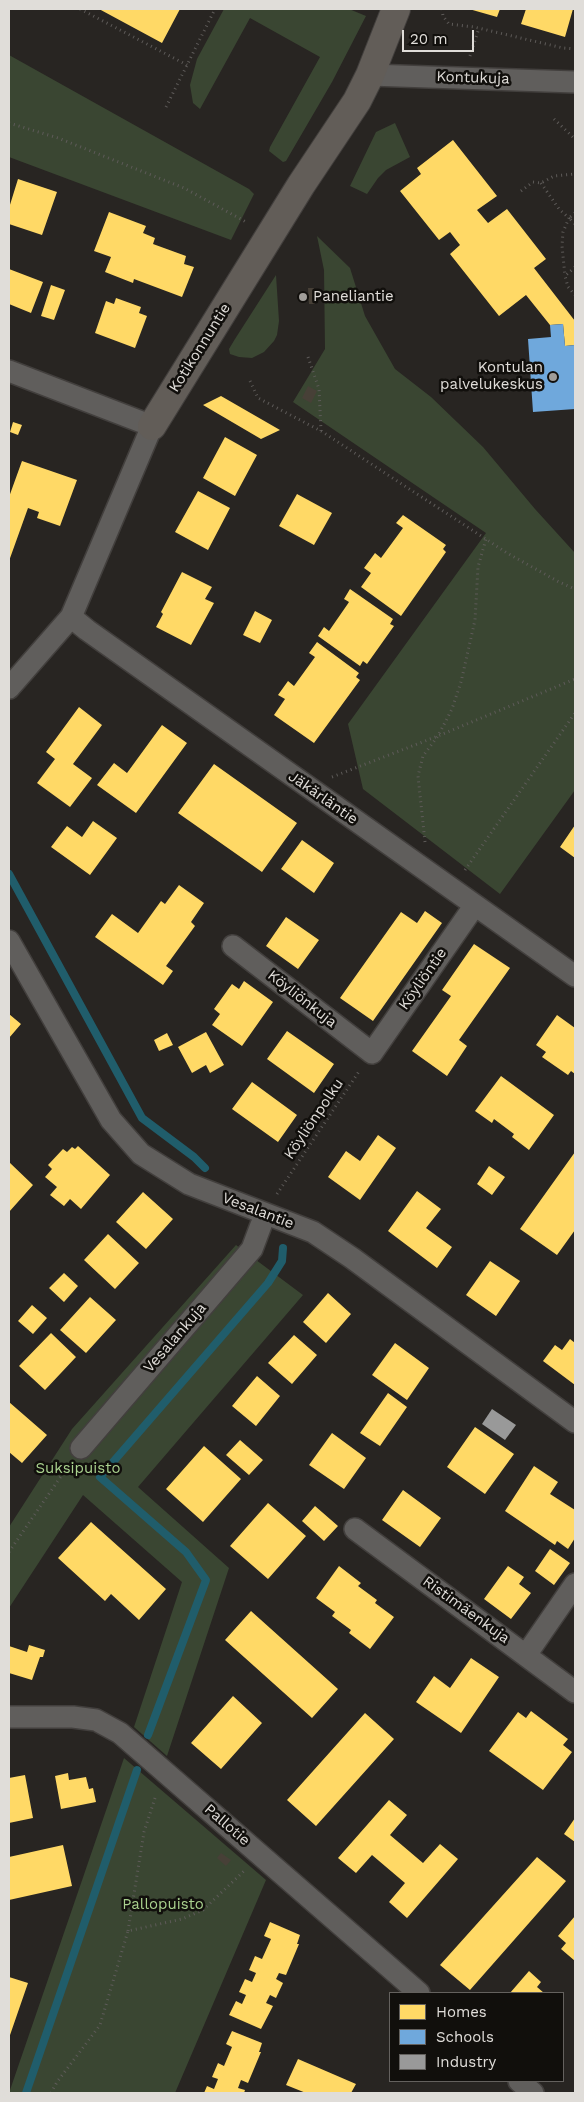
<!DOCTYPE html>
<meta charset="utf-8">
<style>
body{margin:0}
#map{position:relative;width:584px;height:2102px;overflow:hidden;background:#282522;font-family:"Work Sans",sans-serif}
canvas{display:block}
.frame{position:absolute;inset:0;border:10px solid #e0ddd9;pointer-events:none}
.legend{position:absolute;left:389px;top:1992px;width:175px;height:90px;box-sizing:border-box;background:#110f0c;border:1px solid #64615e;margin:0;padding:6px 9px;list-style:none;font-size:15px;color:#e0ddd9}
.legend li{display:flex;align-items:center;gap:10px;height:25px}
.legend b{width:25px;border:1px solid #64615e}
.scale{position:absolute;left:402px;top:30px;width:72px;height:22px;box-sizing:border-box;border:2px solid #e0ddd9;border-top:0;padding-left:6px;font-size:15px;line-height:18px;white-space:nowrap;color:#e0ddd9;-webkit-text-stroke:4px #110f0c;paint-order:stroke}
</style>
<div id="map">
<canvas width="584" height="2102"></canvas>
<div class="frame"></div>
<ul class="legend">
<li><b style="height:14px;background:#ffd966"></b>Homes</li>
<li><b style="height:14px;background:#6fa8dc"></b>Schools</li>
<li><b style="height:14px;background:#999"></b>Industry</li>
</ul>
<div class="scale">20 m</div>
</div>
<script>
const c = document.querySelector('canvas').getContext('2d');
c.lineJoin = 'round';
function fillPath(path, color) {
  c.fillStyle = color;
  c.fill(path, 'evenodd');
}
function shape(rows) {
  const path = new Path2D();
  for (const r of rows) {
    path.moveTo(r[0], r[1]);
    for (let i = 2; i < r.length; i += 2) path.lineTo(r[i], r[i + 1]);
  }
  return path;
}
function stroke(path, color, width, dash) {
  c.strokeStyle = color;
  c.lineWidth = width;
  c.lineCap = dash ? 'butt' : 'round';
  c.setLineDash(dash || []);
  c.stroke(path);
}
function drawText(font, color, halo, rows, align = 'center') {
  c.font = font + ' "Work Sans",sans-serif';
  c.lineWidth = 5;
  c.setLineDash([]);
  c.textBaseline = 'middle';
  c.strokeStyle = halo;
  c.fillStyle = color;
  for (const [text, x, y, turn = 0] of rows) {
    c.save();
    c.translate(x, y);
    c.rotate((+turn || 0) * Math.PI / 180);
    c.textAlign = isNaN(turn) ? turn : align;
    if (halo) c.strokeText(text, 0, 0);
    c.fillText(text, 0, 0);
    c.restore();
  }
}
fillPath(shape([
 [224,9,349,9,366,16,332,82,286,161,283,162,269,151,270,147,320,57,250,18,200,109,193,103,190,85,197,59],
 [9,55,249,189,254,194,231,240,9,157],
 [395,123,410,157,386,170,378,178,367,194,350,186,376,132],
 [317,236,350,268,365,316,395,369,431,397,483,447,535,509,575,553,575,790,500,894,363,789,348,724,486,533,293,402,325,349,324,270],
 [276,275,279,321,277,335,274,341,264,352,252,358,239,357,230,354,229,349,235,339],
 [236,1245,303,1295,138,1487,229,1568,167,1756,134,1727,182,1582,83,1495,9,1608,9,1527,72,1429],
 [124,1758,266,1880,175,2093,9,2093]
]), '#3a4632');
fillPath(shape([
 [99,9,180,9,162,43],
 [469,9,500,9,497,17],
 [526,9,573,9,565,37,521,24],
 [453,140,497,196,477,210,488,223,507,209,546,259,534,268,575,321,575,345,565,346,563,324,550,325,526,295,499,316,450,254,460,245,450,232,439,240,400,191,421,174,417,168],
 [18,179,57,192,42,235,9,224,9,208],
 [109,212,146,226,143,233,155,238,153,244,186,256,184,264,194,267,182,297,134,279,133,283,105,272,111,257,94,251],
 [9,269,43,282,31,313,9,304],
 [51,285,65,290,54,320,41,316],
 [116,298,141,307,139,313,147,316,135,348,95,333,106,301,114,304],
 [221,396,280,430,261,439,203,405],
 [13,422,22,425,18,435,10,432],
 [225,437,257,455,235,496,203,478],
 [22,461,77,480,60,526,37,518,39,512,28,508,9,561,9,497],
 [198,491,230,508,208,550,175,532],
 [297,494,332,513,314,545,279,526],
 [403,515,446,545,443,549,446,552,401,616,361,587,371,573,364,568,375,553,381,558,403,528,396,523],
 [182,572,212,587,205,599,214,603,191,645,156,627,163,614,161,612],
 [350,589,393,619,390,624,394,626,367,664,363,661,360,666,318,636,324,627,329,631,347,605,349,602,344,599],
 [255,611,272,620,260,643,243,635],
 [317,642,359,673,356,677,360,680,314,743,274,715,285,699,278,695,288,681,294,686,315,657,309,653],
 [79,707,102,725,73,764,92,778,70,807,37,783,55,759,46,752],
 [162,725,187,743,136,813,97,785,114,763,127,773],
 [214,764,297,823,262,872,178,813],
 [93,821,117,838,90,875,51,847,67,826,82,837],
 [575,825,575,858,560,847],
 [302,840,334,863,314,893,281,869],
 [179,885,204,903,191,922,195,926,166,966,173,971,163,985,95,937,112,914,138,933,161,901,165,904],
 [425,911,442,923,373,1021,340,998,401,912,417,923],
 [286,917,319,940,298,969,266,946],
 [474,944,510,968,459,1040,467,1046,447,1076,412,1051,451,996,442,990],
 [244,981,273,1002,242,1046,212,1025,220,1014,214,1009,232,984,239,989],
 [9,1014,21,1024,9,1038],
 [557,1015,575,1028,575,1074,571,1071,568,1075,542,1057,546,1052,536,1045],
 [287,1031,334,1064,314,1093,267,1059],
 [206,1032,224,1065,210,1073,206,1065,192,1073,178,1047],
 [167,1033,173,1045,159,1051,154,1040],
 [501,1076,554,1115,529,1150,512,1137,514,1134,494,1119,492,1123,475,1111],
 [252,1082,297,1115,278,1142,232,1109],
 [378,1135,396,1148,360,1200,328,1177,346,1151,360,1161],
 [78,1146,110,1175,81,1209,70,1199,64,1206,50,1195,57,1187,45,1177,52,1169,48,1165,63,1149,67,1152,72,1147,75,1149],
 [575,1152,575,1230,557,1255,520,1229],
 [9,1162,33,1185,9,1212],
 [489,1166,505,1177,492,1195,477,1184],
 [417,1191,441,1209,426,1228,452,1247,437,1268,388,1231],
 [143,1192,173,1219,146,1249,116,1222],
 [108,1234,139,1263,115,1289,84,1260],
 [490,1261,520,1281,496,1316,466,1295],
 [64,1273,78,1286,64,1302,49,1288],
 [328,1293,351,1314,326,1343,303,1322],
 [90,1297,116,1320,86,1353,60,1330],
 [32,1305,47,1318,33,1334,18,1321],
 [51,1333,76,1357,45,1390,19,1366],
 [294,1335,317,1355,292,1384,268,1363],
 [570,1339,575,1343,575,1385,543,1361,555,1345,562,1350],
 [395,1343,429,1368,407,1400,372,1375],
 [257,1376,280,1396,256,1426,232,1406],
 [388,1393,407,1407,380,1446,360,1433],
 [9,1402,47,1435,22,1463,9,1452],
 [475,1427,514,1454,485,1494,447,1467],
 [332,1433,366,1458,344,1489,309,1465],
 [240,1440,263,1460,249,1475,226,1455],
 [204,1446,241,1479,203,1522,166,1489],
 [534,1466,558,1482,550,1494,575,1510,575,1538,568,1549,557,1541,555,1545,505,1511],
 [403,1490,441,1518,420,1547,382,1520],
 [268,1503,306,1536,268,1579,230,1546],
 [315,1506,338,1526,324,1541,302,1521],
 [91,1522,166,1589,139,1620,111,1594,105,1601,58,1558],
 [550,1549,570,1563,554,1585,535,1571],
 [339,1566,361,1583,358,1586,377,1600,375,1603,394,1617,370,1649,349,1633,351,1630,332,1616,335,1612,316,1598],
 [508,1566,524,1577,519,1584,531,1593,511,1619,484,1599],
 [251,1611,338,1689,312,1718,225,1640],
 [29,1645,45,1650,43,1657,40,1657,32,1680,9,1673,9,1646,27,1652],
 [471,1658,499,1677,461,1733,416,1702,434,1676,450,1688],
 [233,1696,262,1723,221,1769,191,1743],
 [531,1711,568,1739,563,1745,572,1752,543,1790,489,1751,518,1712,526,1718],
 [365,1713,394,1739,316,1826,287,1800],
 [68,1773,69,1780,86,1777,89,1789,93,1788,96,1802,61,1809,55,1776],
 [25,1775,33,1818,9,1823,9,1778],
 [389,1800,407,1815,390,1835,423,1863,440,1844,458,1859,407,1918,389,1902,405,1883,372,1855,356,1873,338,1858],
 [575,1818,575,1842,564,1834],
 [63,1845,72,1886,9,1900,9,1857],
 [537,1857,566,1881,470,1990,440,1965],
 [575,1916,575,1961,561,1949,566,1943,558,1936],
 [270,1922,300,1935,297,1944,299,1944,286,1975,279,1973,276,1979,283,1983,276,1998,270,1995,266,2003,273,2006,261,2029,229,2015,236,2001,242,2004,246,1995,239,1992,245,1979,252,1982,256,1973,249,1970,255,1956,262,1959,271,1939,264,1936],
 [529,1971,541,1982,537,1987,544,1993,510,1993],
 [9,1977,28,1983,9,2038],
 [232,2031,262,2043,259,2052,261,2052,248,2083,241,2080,238,2088,245,2090,244,2093,204,2093,207,2086,214,2089,218,2079,212,2077,218,2063,224,2066,232,2047,226,2044],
 [298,2059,356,2084,351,2093,306,2093,286,2085]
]), '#ffd966');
fillPath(shape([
 [563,324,565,346,575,345,575,409,533,412,528,339,551,337,550,325]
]), '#6fa8dc');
fillPath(shape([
 [492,1409,516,1425,505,1440,482,1424]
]), '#999');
stroke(shape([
 [9,874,142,1118,194,1157,205,1168],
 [148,1735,206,1580,186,1552,100,1477,268,1283,282,1261,283,1248],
 [26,2093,137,1770]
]), '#205d6b', 8);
fillPath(shape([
 [308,288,314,288,315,304,309,304],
 [308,386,317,391,311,403,302,398],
 [221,1853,231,1860,226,1866,217,1858]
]), '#474037');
const street = shape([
 [370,75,575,82],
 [9,371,152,426,71,617,9,688],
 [71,617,87,630,575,976],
 [9,941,111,1120,141,1154,189,1184,313,1232,352,1258,575,1422],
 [233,946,372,1053,475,905],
 [81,1448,252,1249,261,1225],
 [355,1529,575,1692],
 [526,1655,575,1584],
 [9,1717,73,1717,96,1720,120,1733,419,1993],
 [519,2081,533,2093]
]);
const secondary = shape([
 [152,426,301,185,357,101,370,75,396,9]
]);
stroke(street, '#423f3d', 24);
stroke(secondary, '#423f3d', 30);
stroke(shape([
 [80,9,187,65],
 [442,9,443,16,449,24,474,27,563,48,575,49],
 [470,56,479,28],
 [166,107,215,9],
 [554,119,575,139],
 [9,123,58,138,184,188,248,223],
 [541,183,559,209,569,218,563,232,562,246,565,276],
 [521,191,533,182,541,183,554,176,575,174],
 [575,213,569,218,575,224],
 [575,267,565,276,568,287,575,295],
 [308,357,319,389,321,431],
 [250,381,258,398,321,431,507,553,559,582,575,589],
 [332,777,438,736,575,679],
 [425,842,418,776,423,756,438,736,452,709,461,682,475,620,478,567,486,539],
 [465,870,575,713],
 [277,1194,360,1070],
 [9,1552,68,1466],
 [128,1931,144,1832,156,1795],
 [51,2093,57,2082,100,2025,128,1931,182,1919,203,1910,244,1871]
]), '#5e5b59', 3, [1, 4]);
stroke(street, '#605e5c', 21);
stroke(secondary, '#625d58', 28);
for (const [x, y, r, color] of [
 [303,297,5,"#a09d99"],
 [553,377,5,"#a09d99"]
]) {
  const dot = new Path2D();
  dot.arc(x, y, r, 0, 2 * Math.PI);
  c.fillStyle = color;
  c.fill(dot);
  stroke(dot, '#110f0c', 2);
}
drawText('15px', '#e0ddd9', '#110f0c', [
 ["Kontukuja",473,78,2],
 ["Kotikonnuntie",200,348,-58],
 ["Jäkärläntie",323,798,35],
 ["Köyliöntie",423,979,-55],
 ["Köyliönkuja",302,999,38],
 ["Köyliönpolku",314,1119,-56],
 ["Vesalantie",258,1211,21],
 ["Vesalankuja",175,1338,-49],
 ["Ristimäenkuja",466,1610,36],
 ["Pallotie",227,1825,41]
]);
drawText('15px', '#e0ddd9', '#110f0c', [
 ["Paneliantie",313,297],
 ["Kontulan",543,368,"right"],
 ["palvelukeskus",543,385,"right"]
], 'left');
drawText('15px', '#aad28f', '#110f0c', [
 ["Suksipuisto",78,1469],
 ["Pallopuisto",163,1905]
]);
</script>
